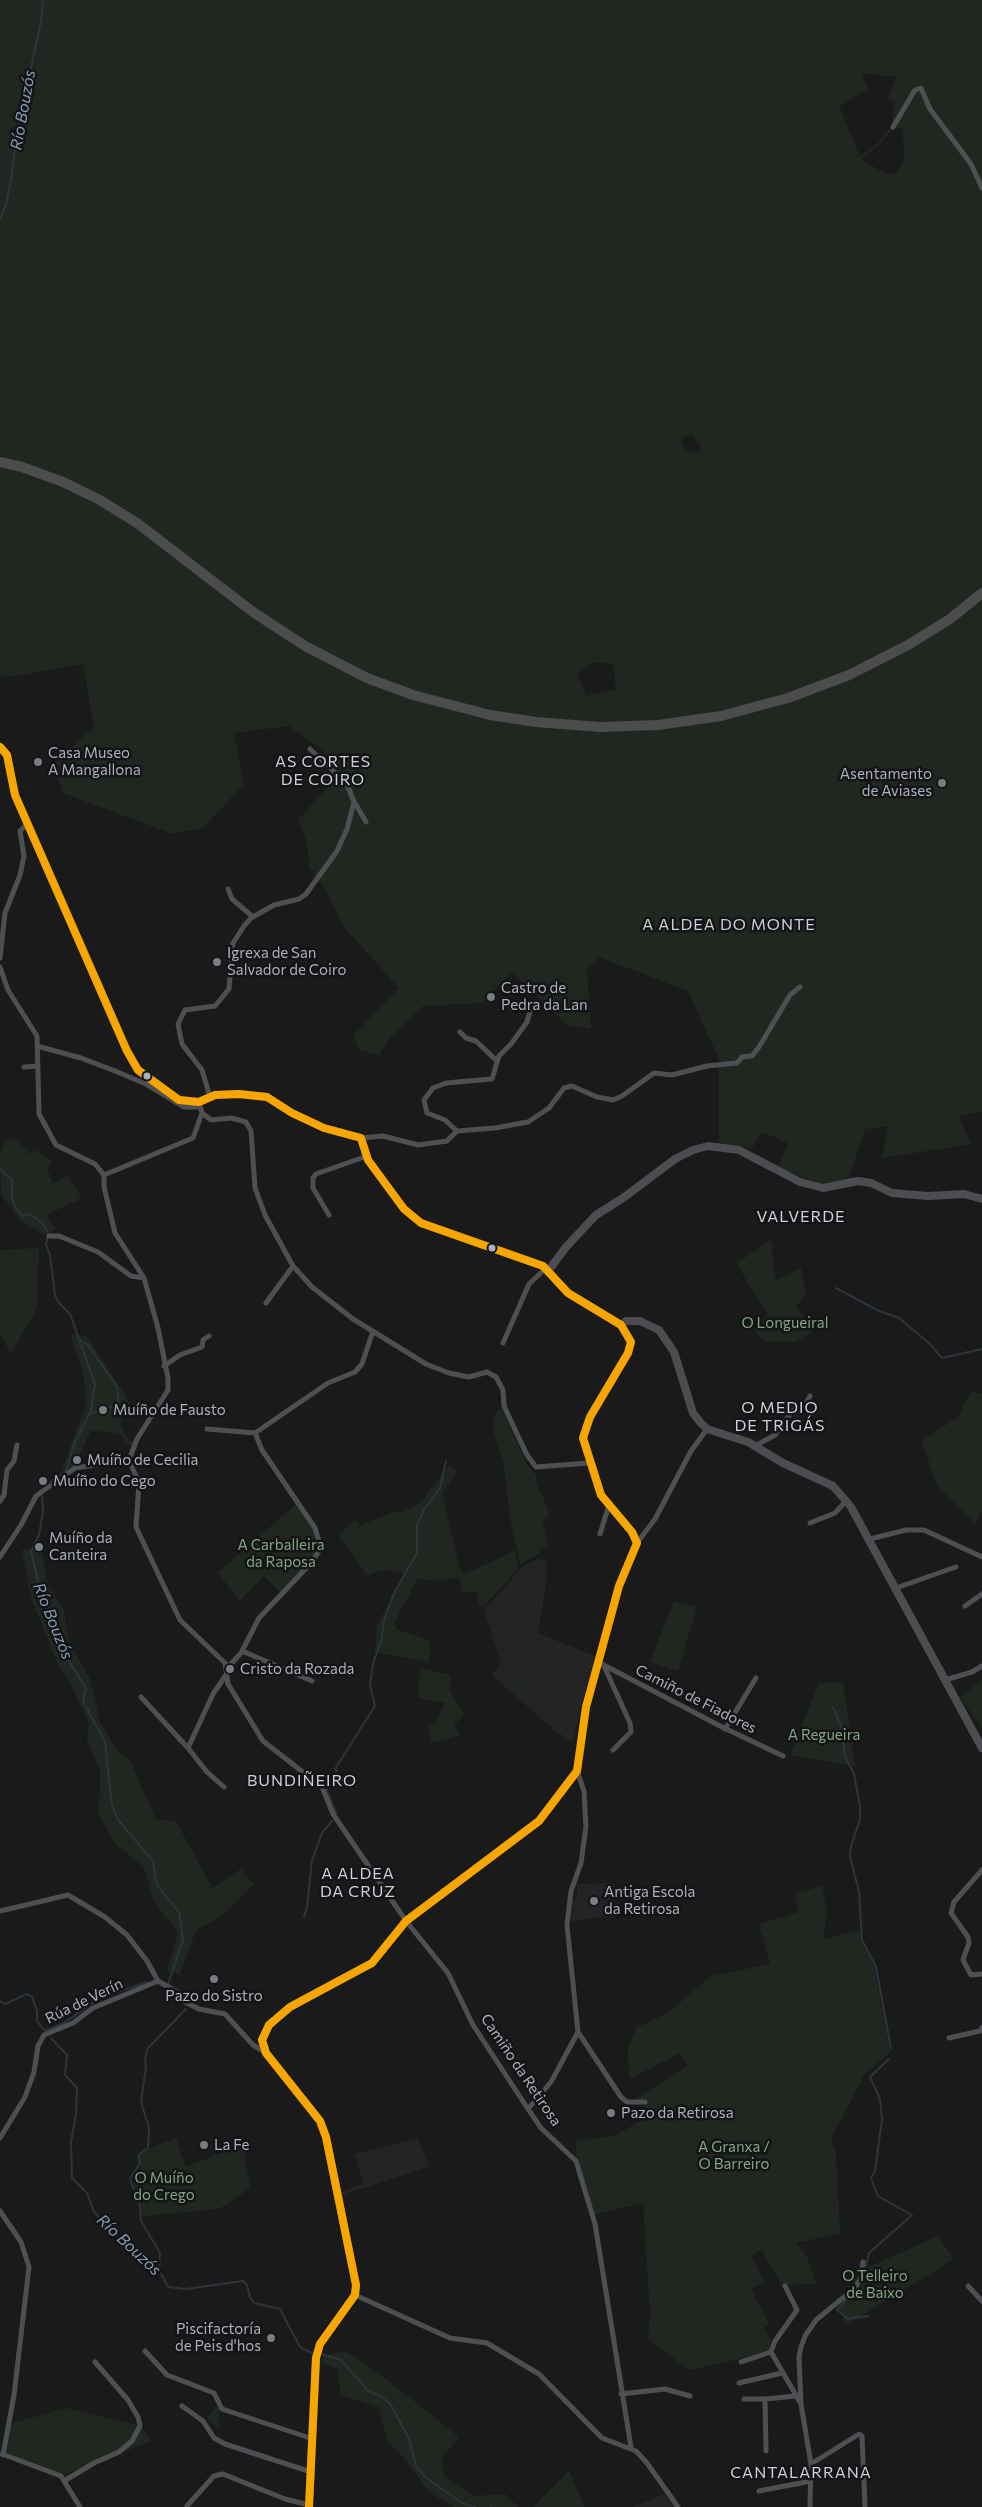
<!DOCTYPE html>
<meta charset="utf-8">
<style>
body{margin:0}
canvas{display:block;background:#1a1a1a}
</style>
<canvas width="982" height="2507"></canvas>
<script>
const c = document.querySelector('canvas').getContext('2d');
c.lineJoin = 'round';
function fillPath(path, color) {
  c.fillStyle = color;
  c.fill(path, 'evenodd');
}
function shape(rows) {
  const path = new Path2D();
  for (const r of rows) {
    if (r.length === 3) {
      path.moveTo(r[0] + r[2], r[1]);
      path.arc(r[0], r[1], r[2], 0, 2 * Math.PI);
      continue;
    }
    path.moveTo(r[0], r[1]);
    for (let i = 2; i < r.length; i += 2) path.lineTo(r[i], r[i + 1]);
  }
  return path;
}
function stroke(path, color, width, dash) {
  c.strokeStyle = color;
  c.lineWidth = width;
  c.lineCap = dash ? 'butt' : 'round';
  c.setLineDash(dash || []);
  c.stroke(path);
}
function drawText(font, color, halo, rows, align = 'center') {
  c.font = font + ' Commissioner,sans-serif';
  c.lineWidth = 5;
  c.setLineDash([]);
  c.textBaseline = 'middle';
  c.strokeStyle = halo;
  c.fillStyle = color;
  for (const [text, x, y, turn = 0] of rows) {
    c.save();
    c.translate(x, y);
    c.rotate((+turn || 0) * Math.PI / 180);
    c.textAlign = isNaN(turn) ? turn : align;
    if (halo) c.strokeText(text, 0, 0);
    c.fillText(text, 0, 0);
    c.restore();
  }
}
fillPath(shape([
 [539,1558,546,1562,547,1578,538,1633,595,1656,578,1718,573,1742,554,1730,492,1675,501,1663,484,1610,522,1567],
 [614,1883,614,1914,571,1922,572,1903,576,1900,578,1889,576,1884],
 [418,2138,429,2167,347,2193,342,2197,341,2192,363,2184,355,2154],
 [664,2494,676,2507,633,2507]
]), '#242426');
fillPath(shape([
 [0,0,982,0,982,1112,959,1116,971,1144,882,1158,888,1126,865,1129,848,1180,819,1183,778,1167,788,1143,762,1132,752,1148,719,1143,719,1059,688,991,599,957,587,970,591,1028,568,1026,512,972,481,1003,423,1006,391,1037,379,1055,360,1050,353,1036,399,988,345,928,325,889,309,867,307,842,298,820,334,780,323,750,289,726,234,733,244,784,204,827,173,834,63,793,54,764,94,727,83,664,22,675,3,677,0,674],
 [861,73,896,77,888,99,895,103,891,127,878,143,860,157,839,106,868,89],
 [893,128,903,128,904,161,896,173,891,174,884,173,861,159,879,145],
 [693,435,701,447,697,452,690,453,681,444,683,437],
 [594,662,613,664,616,689,586,696,577,674],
 [16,1138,29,1154,36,1150,53,1162,47,1169,53,1183,68,1176,82,1198,46,1215,56,1230,43,1234,20,1220,1,1194,0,1154,6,1141],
 [771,1240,776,1281,801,1268,806,1294,796,1306,813,1331,795,1342,765,1341,754,1330,768,1314,750,1287,737,1263],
 [39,1248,37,1308,11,1354,0,1333,0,1250],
 [70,1333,86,1336,122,1390,131,1407,121,1411,121,1426,127,1438,135,1444,133,1448,125,1441,118,1430,118,1434,91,1430,74,1468,62,1469,86,1405,83,1371],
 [971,1391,982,1394,982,1511,975,1523,937,1486,922,1441,958,1417],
 [501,1407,526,1463,536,1475,537,1483,550,1515,542,1520,549,1549,539,1548,540,1554,520,1564,511,1523,504,1465,493,1430,495,1414],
 [449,1465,458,1471,442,1493,459,1566,464,1575,515,1550,519,1568,484,1607,478,1606,477,1591,461,1593,460,1577,433,1581,418,1578,394,1623,396,1629,429,1640,431,1651,428,1662,375,1652,377,1625,405,1573,386,1570,375,1572,368,1576,338,1535,355,1520,361,1525,396,1511,403,1512,422,1501],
 [297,1503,315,1528,321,1548,282,1593,264,1576,240,1601,218,1573],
 [41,1547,48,1585,64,1610,69,1642,90,1679,100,1722,116,1749,131,1762,156,1820,176,1821,212,1888,241,1869,254,1885,220,1917,196,1930,180,1974,167,1972,178,1932,154,1902,144,1867,116,1844,99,1816,100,1771,87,1740,89,1723,70,1683,56,1660,31,1598,22,1550],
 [674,1601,697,1607,678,1671,650,1662],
 [420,1668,451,1675,449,1689,464,1715,454,1725,460,1735,431,1743,428,1725,434,1724,445,1703,418,1698],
 [521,1683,5.5],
 [982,1680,982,1728,960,1697],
 [819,1683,843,1683,855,1766,790,1755],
 [822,1886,827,1913,823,1939,860,1930,861,1940,874,1966,890,2052,864,2075,831,2139,836,2154,840,2233,796,2243,808,2259,816,2284,782,2285,761,2249,751,2257,765,2282,751,2289,769,2324,764,2327,771,2340,771,2352,689,2370,648,2339,650,2312,643,2203,592,2215,576,2161,576,2141,617,2135,643,2119,645,2102,637,2098,687,2066,680,2053,629,2079,628,2048,636,2028,669,2012,711,1976,770,1964,759,1924,799,1912,794,1894],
 [176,2138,186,2167,243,2144,250,2188,219,2209,143,2216,132,2177,139,2172,141,2163,139,2156,150,2148],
 [938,2236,954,2259,846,2325,838,2303,862,2270],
 [344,2351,353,2355,408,2396,459,2437,441,2459,445,2477,475,2496,505,2494,518,2507,454,2507,429,2492,405,2459,387,2441,379,2407,341,2395,337,2369,322,2363,323,2356],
 [219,2404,219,2429,206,2419],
 [66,2408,141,2426,151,2441,61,2476,3,2455,9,2424],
 [569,2470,584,2507,534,2507]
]), '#1f2720');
stroke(shape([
 [0,219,6,205,11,179,18,129,41,21,43,0],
 [0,1169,12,1180,12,1197,15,1207,23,1216,30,1214,42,1223,48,1232,46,1244,50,1255,55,1295,59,1303,70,1314,95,1384,91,1411,74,1444,66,1471,51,1481],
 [836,1288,879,1311,899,1318,930,1344,942,1358,982,1349],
 [80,1340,88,1345,117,1387,119,1405,109,1408],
 [91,1413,101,1411],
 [42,1496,43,1512,39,1535,31,1552,39,1585,38,1593,56,1628,61,1649,86,1688,83,1701,105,1742,112,1805,118,1820,153,1861,157,1885,179,1912,183,1940,168,1984,190,1997,189,2003],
 [833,1707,841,1727,845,1756,854,1774,860,1806,860,1820,851,1846,850,1856,859,1892,862,1940,876,1967,891,2049],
 [336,1813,327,1790,327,1780,337,1771,335,1769,375,1706,370,1685,373,1664,382,1638,384,1621,394,1593,417,1553,417,1525,424,1510,440,1488,446,1461],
 [304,1917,307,1907,312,1860,322,1833,332,1821],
 [103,1997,147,1982],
 [0,2001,5,2004,27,1994,32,1997,37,2011,37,2021,45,2031,64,2023,96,2001],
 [51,2038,67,2055,65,2075,77,2088,76,2114,71,2142,72,2178,87,2193,94,2212,123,2243,132,2246,147,2266,159,2270,168,2287,186,2289,243,2281,247,2285,250,2297,254,2303,280,2309,300,2347,312,2353],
 [159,2270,160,2253,141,2221,140,2206,130,2179,140,2163,138,2155,148,2148,149,2128,141,2102,146,2067,145,2058,148,2048,186,2009],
 [864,2273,869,2253,912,2215,878,2196,871,2178,875,2171,882,2119,880,2099,870,2077,889,2059],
 [850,2296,837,2310,848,2319,868,2316],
 [322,2354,341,2360,368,2391,382,2397,391,2405,409,2439,416,2466,425,2477,462,2503,475,2507],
 [490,2507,491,2507]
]), '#2c353c', 2);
stroke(shape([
 [893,127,915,90,921,88,930,109,971,164,982,188],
 [355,803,366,822],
 [228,889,232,899,253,917],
 [0,958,5,913,20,875,24,856,20,831,28,823],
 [0,967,8,990,37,1036,39,1114,56,1145,95,1164,104,1175],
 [460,1032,466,1038,476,1041,497,1061],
 [37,1046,81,1058,115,1071,146,1084,184,1107,200,1107],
 [24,1067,37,1066],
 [210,1097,202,1070,182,1044,178,1024,185,1010,215,1006,229,989,233,943,244,926,251,918,274,905,299,899,306,894,337,851,347,829,354,802,347,784,310,749],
 [199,1102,202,1113,193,1138,104,1175,104,1187,115,1233,144,1278,158,1328,168,1378,168,1390,137,1439,129,1460,139,1483,136,1527,180,1620,225,1663,228,1684,263,1741,322,1787,333,1814,406,1921,448,1973,473,2025,528,2109,541,2128,576,2161,595,2224,631,2447],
 [202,1113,211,1120,231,1118,246,1122,251,1131,255,1188,265,1215,293,1266,312,1287,353,1319,426,1364,449,1373,469,1377,487,1372,496,1377,503,1390,504,1406,510,1419,527,1455,536,1467,589,1463],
 [457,1131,445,1120,427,1113,424,1100,433,1088,446,1083,492,1079,499,1056,511,1044,527,1022,530,1011],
 [361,1138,383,1136,418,1145,447,1141,457,1131,495,1128,528,1122,549,1108,564,1088,572,1086,597,1097,613,1100,622,1096,654,1073,672,1075,707,1066,737,1063,742,1057,752,1056,759,1047,790,995,800,987],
 [329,1215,313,1188,313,1178,316,1174,367,1156],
 [49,1236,59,1236,98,1252,131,1276,144,1278],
 [266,1303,293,1266],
 [503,1343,529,1284,546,1268],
 [164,1366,180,1355,202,1347,203,1340,209,1336],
 [207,1429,255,1433],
 [255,1433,328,1383,355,1372,362,1364,373,1331],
 [755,1446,775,1435,793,1410,805,1405,810,1396],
 [0,1501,4,1495,7,1470,14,1461,17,1445],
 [810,1523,835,1513,846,1501],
 [600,1534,609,1505],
 [870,1539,906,1530,924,1530,982,1557],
 [637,1543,655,1519,691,1451,707,1429],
 [0,1557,21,1525,36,1496,75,1468,129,1460],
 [896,1588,956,1567],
 [965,1606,982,1594],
 [242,1651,312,1681],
 [598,1662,722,1727,783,1756],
 [604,1666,630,1723,631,1732,613,1750],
 [945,1680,972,1672,982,1666],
 [141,1697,188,1748,213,1694,226,1675,230,1665,241,1653,259,1618,311,1563,321,1548,315,1528,262,1450,255,1433],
 [725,1729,756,1678],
 [188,1748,207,1772,224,1787],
 [982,1870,954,1902,951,1913,968,1937,969,1943,963,1960,971,1975,982,1974],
 [0,1911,68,1895,105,1917,127,1935,147,1961,158,1981,168,1987,179,1999,199,2009,225,2014,253,2045,266,2053],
 [578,2032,621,2097,627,2102,645,2102],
 [949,2038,980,2031,982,2028],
 [528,2109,551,2082,578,2032,567,1925,571,1891,581,1863,586,1827,584,1791,577,1771],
 [0,2138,25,2097,34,2072,38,2046,44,2035,73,2023,93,2008,158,1981],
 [0,2211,21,2242,29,2267,14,2395,3,2455],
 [785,2286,797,2310,775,2341,771,2352,801,2404],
 [968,2286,982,2301],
 [355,2295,450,2338,487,2343,539,2374,602,2438,636,2451,647,2463,678,2507],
 [145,2351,167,2375,214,2393,222,2409,313,2439],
 [741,2362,771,2352],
 [739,2383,782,2373],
 [621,2394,665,2389,690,2396],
 [744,2399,765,2399],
 [182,2406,203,2421,214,2438,225,2444,311,2472],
 [766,2451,765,2399,796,2396],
 [2,2454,61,2476,80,2507],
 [811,2464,859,2434,862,2436,865,2507],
 [64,2481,94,2463,119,2452,132,2441,140,2426,138,2417,128,2400,95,2362],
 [759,2491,811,2481],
 [187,2506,214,2476,223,2474,285,2499,309,2505],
 [810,2507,811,2464,801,2404,799,2357,801,2347,805,2336,816,2320,855,2288,861,2278,863,2262]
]), '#4e4f53', 5);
stroke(shape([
 [0,747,7,755,15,795,127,1051,138,1070,179,1100,199,1102,215,1095,239,1094,267,1097,292,1113,324,1128,361,1138,368,1160,404,1209,421,1223,543,1266,568,1293,621,1325,631,1342,628,1353,590,1417,583,1438,601,1495,632,1532,637,1543,619,1586,586,1707,577,1771,539,1821,406,1921,372,1963,290,2007,269,2025,262,2040,266,2053,320,2121,326,2137,356,2285,355,2295,320,2344,316,2358,309,2507],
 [549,1270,566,1247,596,1215,623,1198,675,1159,693,1150,708,1146,739,1150,800,1182,823,1188,858,1181,871,1183,892,1193,928,1196,964,1194,982,1199],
 [621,1325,626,1321,640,1321,659,1330,674,1352,693,1413,700,1422,707,1429,748,1442,783,1463,833,1486,851,1507,982,1748]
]), '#4d4d51', 8);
stroke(shape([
 [0,462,22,467,63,482,100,500,137,523,253,612,305,646,367,678,413,695,490,715,536,722,600,727,658,725,721,716,788,698,849,675,908,645,950,619,982,593]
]), '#4c4c4f', 10);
stroke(shape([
 [0,747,7,755,15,795,127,1051,138,1070,179,1100,199,1102,215,1095,239,1094,267,1097,292,1113,324,1128,361,1138,368,1160,404,1209,421,1223,543,1266,568,1293,621,1325,631,1342,628,1353,590,1417,583,1438,601,1495,632,1532,637,1543,619,1586,586,1707,577,1771,539,1821,406,1921,372,1963,290,2007,269,2025,262,2040,266,2053,320,2121,326,2137,356,2285,355,2295,320,2344,316,2358,309,2507]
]), '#f7a600', 8);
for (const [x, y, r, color] of [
 [38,762,5,"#787c83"],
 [942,783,5,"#787c83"],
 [217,962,5,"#787c83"],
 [491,997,5,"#787c83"],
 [147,1076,4.5,"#abb0bb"],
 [492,1248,4.5,"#abb0bb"],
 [103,1410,5,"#787c83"],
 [77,1460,5,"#787c83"],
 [43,1481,5,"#787c83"],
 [39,1547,5,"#787c83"],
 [230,1669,5,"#787c83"],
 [594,1901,5,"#787c83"],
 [214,1979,5,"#787c83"],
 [611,2113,5,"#787c83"],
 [204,2145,5,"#787c83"],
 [271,2338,5,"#787c83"]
]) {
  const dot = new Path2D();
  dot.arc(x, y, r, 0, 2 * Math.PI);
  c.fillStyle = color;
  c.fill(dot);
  stroke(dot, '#141416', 2);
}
drawText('15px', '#abb0bb', '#141416', [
 ["Casa Museo",48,753],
 ["A Mangallona",48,770],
 ["Asentamento",932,774,"right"],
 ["de Aviases",932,791,"right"],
 ["Igrexa de San",227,953],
 ["Salvador de Coiro",227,970],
 ["Castro de",501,988],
 ["Pedra da Lan",501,1005],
 ["Muíño de Fausto",113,1410],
 ["Muíño de Cecilia",87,1460],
 ["Muíño do Cego",53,1481],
 ["Muíño da",49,1538],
 ["Canteira",49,1555],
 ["Cristo da Rozada",240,1669],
 ["Antiga Escola",604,1892],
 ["da Retirosa",604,1909],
 ["Pazo do Sistro",214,1996,"center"],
 ["Pazo da Retirosa",621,2113],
 ["La Fe",214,2145],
 ["Piscifactoría",261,2329,"right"],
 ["de Peis d'hos",261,2346,"right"]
], 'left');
drawText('15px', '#82a684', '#141416', [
 ["O Longueiral",785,1323],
 ["A Carballeira",281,1545],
 ["da Raposa",281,1562],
 ["A Regueira",824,1735],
 ["A Granxa /",734,2147],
 ["O Barreiro",734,2164],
 ["O Muíño",164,2178],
 ["do Crego",164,2195],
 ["O Telleiro",875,2276],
 ["de Baixo",875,2293]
]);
drawText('15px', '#abb0bb', '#141416', [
 ["Camiño de Fiadores",696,1699,27],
 ["Rúa de Verín",84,2001,-26],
 ["Camiño da Retirosa",521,2070,56]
]);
drawText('italic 16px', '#829eb5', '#141416', [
 ["Río Bouzós",23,110,-80],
 ["Río Bouzós",53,1621,68],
 ["Río Bouzós",129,2245,43]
]);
c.letterSpacing = '1px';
drawText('16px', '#cccfd7', '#141416', [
 ["AS CORTES",323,762],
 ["DE COIRO",323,780],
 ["A ALDEA DO MONTE",729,925],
 ["VALVERDE",801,1217],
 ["O MEDIO",780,1408],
 ["DE TRIGÁS",780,1426],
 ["BUNDIÑEIRO",302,1781],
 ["A ALDEA",358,1874],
 ["DA CRUZ",358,1892],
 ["CANTALARRANA",801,2473]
]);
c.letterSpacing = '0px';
</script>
